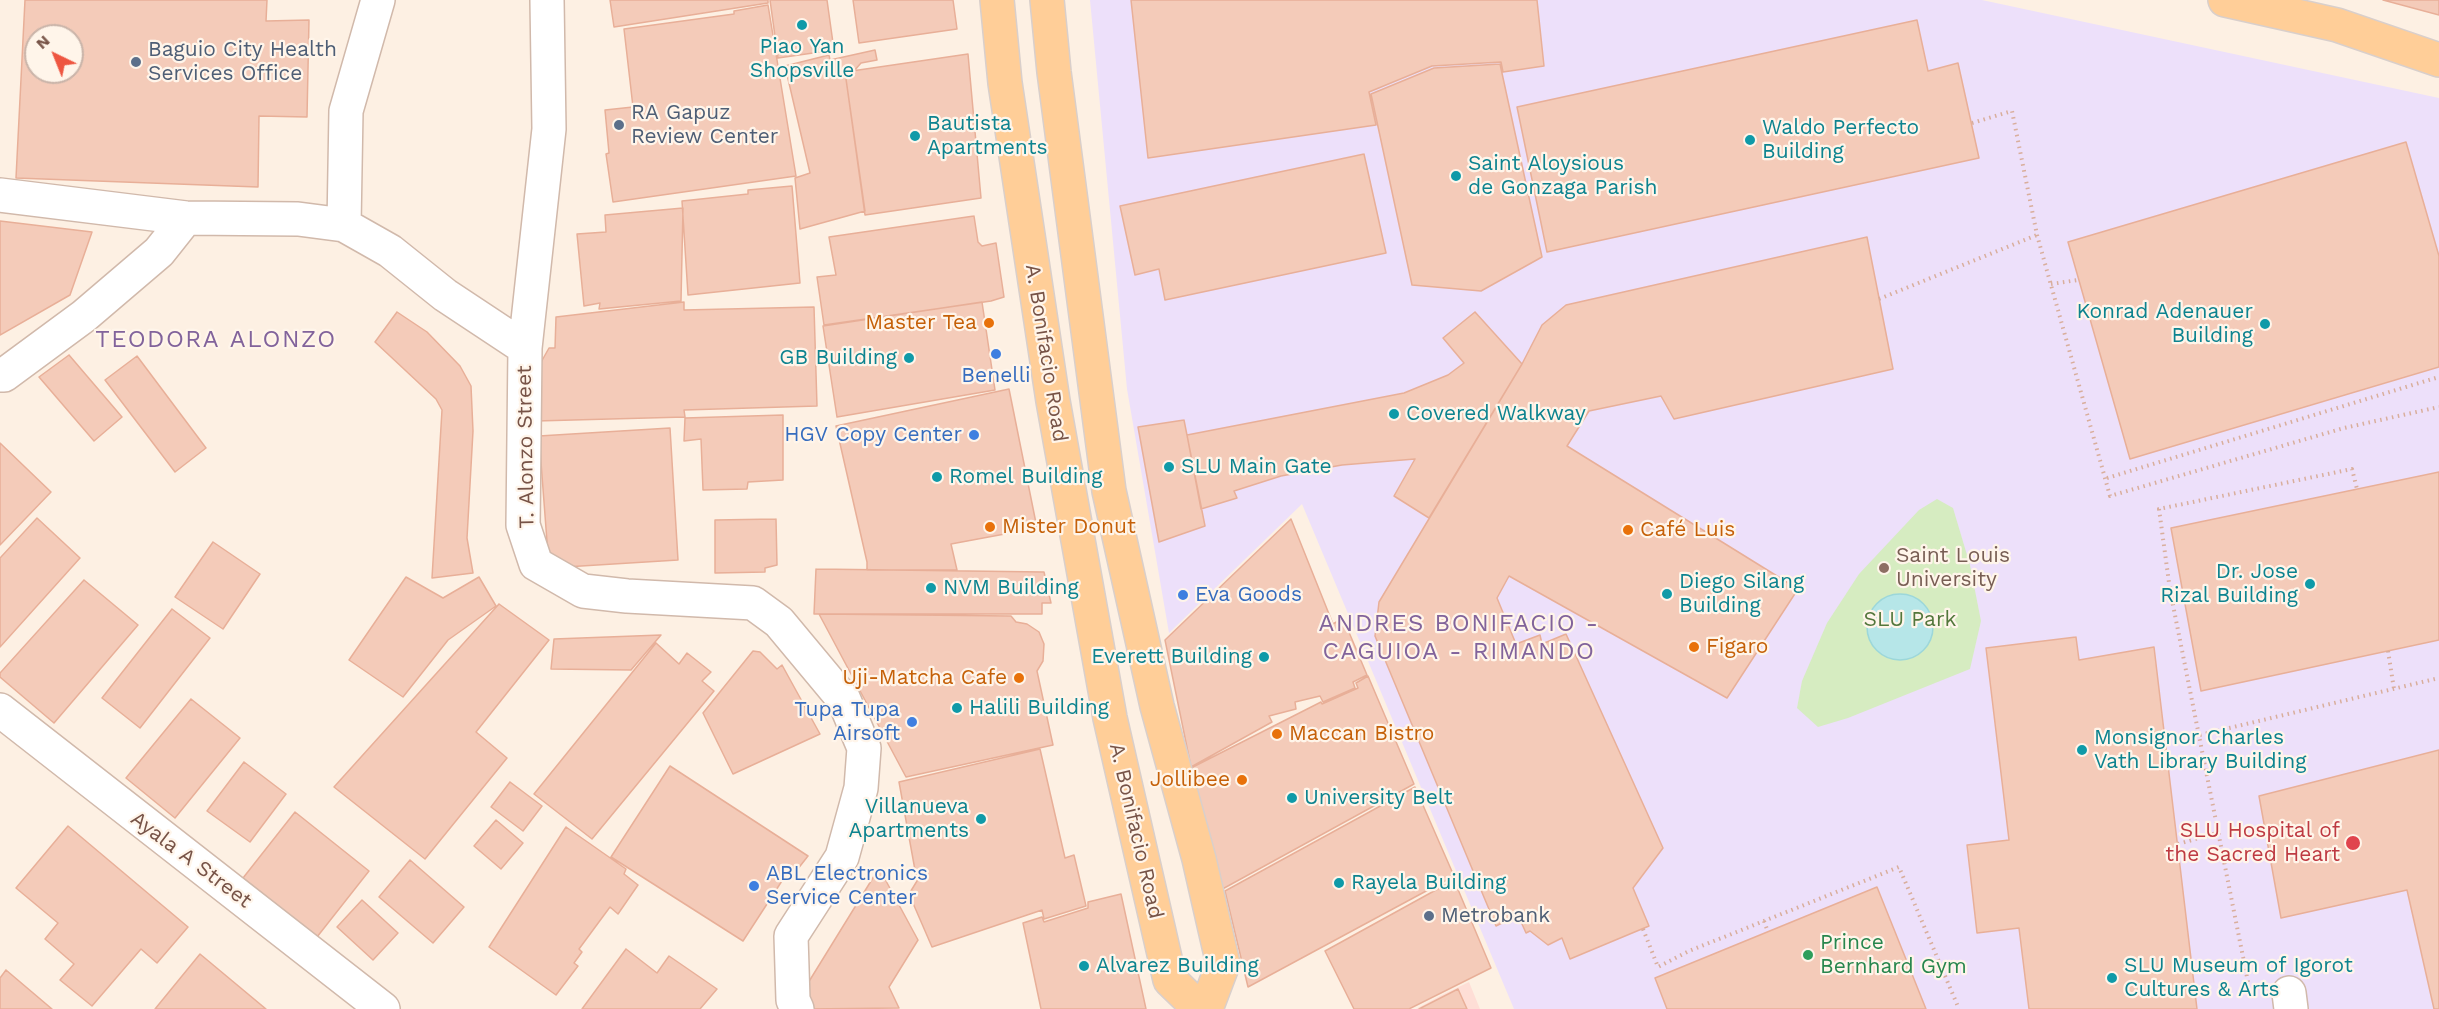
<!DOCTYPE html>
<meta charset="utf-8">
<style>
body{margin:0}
#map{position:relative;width:2439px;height:1009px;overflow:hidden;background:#fdf0e3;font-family:"Work Sans",sans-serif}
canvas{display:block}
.north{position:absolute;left:24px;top:24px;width:60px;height:60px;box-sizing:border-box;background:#fff5ea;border:2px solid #c9b4a9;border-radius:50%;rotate:317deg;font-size:16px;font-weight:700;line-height:24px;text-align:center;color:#775347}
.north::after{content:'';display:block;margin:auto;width:21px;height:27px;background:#ee5641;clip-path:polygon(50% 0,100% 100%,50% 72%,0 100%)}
</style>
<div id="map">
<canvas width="2439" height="1009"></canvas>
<div class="north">N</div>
</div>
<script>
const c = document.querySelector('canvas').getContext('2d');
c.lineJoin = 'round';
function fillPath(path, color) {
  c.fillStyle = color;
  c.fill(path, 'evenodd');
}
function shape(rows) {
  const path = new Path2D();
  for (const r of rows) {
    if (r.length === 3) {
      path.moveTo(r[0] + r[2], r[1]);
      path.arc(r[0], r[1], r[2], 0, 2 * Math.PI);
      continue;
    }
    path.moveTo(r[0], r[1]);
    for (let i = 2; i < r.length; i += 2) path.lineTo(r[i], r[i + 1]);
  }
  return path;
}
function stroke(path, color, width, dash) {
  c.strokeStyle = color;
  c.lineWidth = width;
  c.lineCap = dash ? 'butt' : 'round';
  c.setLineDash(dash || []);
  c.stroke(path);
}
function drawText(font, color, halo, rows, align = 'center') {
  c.font = font + ' "Work Sans",sans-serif';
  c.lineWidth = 4.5;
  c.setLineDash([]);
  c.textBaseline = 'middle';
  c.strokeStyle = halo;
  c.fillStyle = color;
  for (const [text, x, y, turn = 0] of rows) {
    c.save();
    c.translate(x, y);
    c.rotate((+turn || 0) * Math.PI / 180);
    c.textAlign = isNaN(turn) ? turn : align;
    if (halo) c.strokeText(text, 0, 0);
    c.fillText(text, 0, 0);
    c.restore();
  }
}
fillPath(shape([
 [1469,982,1480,1009,1416,1009,1440,996]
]), '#feded6');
fillPath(shape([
 [1090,0,1982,0,2439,98,2439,1009,1514,1009,1302,504,1169,633,1127,389]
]), '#ede0fa');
fillPath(shape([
 [1937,499,1953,508,1970,565,1981,621,1970,669,1848,718,1818,727,1797,708,1802,681,1827,623,1859,574,1919,510]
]), '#d6ecc1');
const water = shape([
 [1900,627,33]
]);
fillPath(water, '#b6e6e8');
stroke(water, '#9cd7da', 1.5);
const building = shape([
 [25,0,267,0,266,21,309,20,307,117,259,116,258,187,16,178,25,0],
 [36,36,72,36,72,72,36,72,36,36],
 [610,0,768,0,768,3,614,27,610,0],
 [770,0,827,0,834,50,778,58,770,0],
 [853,0,953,0,957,29,859,43,853,0],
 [1131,0,1537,0,1544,66,1503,72,1501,62,1432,66,1369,92,1376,125,1148,158,1131,0],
 [2383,0,2439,0,2439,15,2383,0],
 [768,5,796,176,613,202,606,154,609,153,605,110,633,107,624,29,734,14,734,11,768,5],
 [1917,20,1928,71,1958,63,1979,158,1547,252,1517,107,1917,20],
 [875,50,877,60,861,63,854,71,845,72,865,211,800,229,795,178,810,173,785,66,829,55,830,60,875,50],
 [968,54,981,198,865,215,845,72,968,54],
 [1500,64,1542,257,1481,291,1412,285,1371,94,1434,68,1500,64],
 [2406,142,2439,256,2439,367,2130,459,2068,242,2406,142],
 [1364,154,1386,253,1165,300,1159,269,1135,275,1120,206,1364,154],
 [792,186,800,283,688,295,682,201,748,194,748,190,792,186],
 [683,208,681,301,599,309,600,303,584,306,577,234,606,232,605,215,683,208],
 [974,216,978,242,982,246,996,243,1004,297,991,301,824,325,817,277,836,275,829,237,974,216],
 [0,221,92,232,70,295,0,335,0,221],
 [1867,237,1893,369,1674,419,1661,396,1589,411,1567,446,1798,589,1727,698,1509,576,1497,598,1516,644,1540,635,1542,644,1566,634,1663,848,1633,888,1649,926,1570,959,1562,938,1548,945,1530,931,1526,933,1518,915,1496,926,1375,636,1379,602,1522,364,1542,325,1566,305,1867,237],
 [684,302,684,310,814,307,817,406,684,410,685,417,536,421,535,373,549,348,555,348,556,317,684,302],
 [982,302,995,390,837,417,823,326,982,302],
 [397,312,427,332,460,366,471,386,473,431,467,538,473,573,432,578,442,410,436,399,375,342,397,312],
 [1475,312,1522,364,1429,518,1394,496,1415,459,1342,465,1281,476,1234,491,1237,498,1201,509,1187,435,1404,393,1448,375,1464,363,1443,338,1475,312],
 [69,355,122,417,94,441,39,377,69,355],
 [137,356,206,448,175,472,105,380,137,356],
 [1009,389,1037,528,951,544,957,570,867,570,867,562,836,426,1009,389],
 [783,415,783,480,748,482,747,489,703,490,701,439,684,441,685,418,783,415],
 [1184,420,1205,526,1159,542,1138,427,1184,420],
 [670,428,678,560,549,568,539,436,670,428],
 [0,443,51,492,0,545,0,443],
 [2439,472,2439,640,2201,691,2171,528,2439,472],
 [37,518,80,558,0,647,0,558,37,518],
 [776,519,777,565,765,568,765,572,715,573,715,520,776,519],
 [1291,519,1333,624,1343,618,1367,675,1353,682,1355,688,1323,702,1320,696,1295,702,1296,709,1269,716,1272,722,1191,767,1165,640,1291,519],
 [213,542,260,574,223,629,175,597,213,542],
 [816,569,1044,572,1051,603,1042,603,1042,614,814,614,816,569],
 [406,577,443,598,479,577,496,606,448,640,403,697,349,660,406,577],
 [84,580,138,625,54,723,0,677,0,673,84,580],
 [499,604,549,640,476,732,507,758,425,859,334,787,499,604],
 [172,609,210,638,140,728,102,698,172,609],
 [819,614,1011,616,1016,622,1027,624,1039,632,1044,644,1043,661,1037,671,1053,745,906,777,819,614],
 [661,635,631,670,551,669,554,639,661,635],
 [2076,637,2079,660,2154,647,2197,1009,2029,1009,2019,928,1977,933,1967,845,2009,840,1986,648,2076,637],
 [656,643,679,664,687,653,711,672,702,681,714,691,592,839,534,794,656,643],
 [753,651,760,652,777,669,782,665,820,734,733,774,703,713,753,651],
 [1368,676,1414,784,1217,892,1189,769,1321,702,1322,704,1358,688,1356,683,1368,676],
 [191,699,240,738,175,818,126,778,191,699],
 [1040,749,1065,858,1074,855,1086,906,1044,919,1042,910,932,947,909,894,917,881,899,782,1040,749],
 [2439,750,2439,1009,2434,1009,2407,890,2281,918,2259,796,2439,750],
 [244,762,286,794,250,842,207,811,244,762],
 [670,766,808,856,797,870,791,867,743,941,611,857,670,766],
 [510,782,542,806,523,831,491,807,510,782],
 [1415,787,1454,876,1248,987,1225,891,1415,787],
 [295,812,369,871,317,937,243,878,295,812],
 [496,820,523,843,501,869,474,846,496,820],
 [68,826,188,927,157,963,141,949,92,1006,60,980,74,964,45,939,58,923,16,888,68,826],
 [566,827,626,869,624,874,638,885,618,914,610,907,579,949,582,952,574,963,578,966,556,995,489,947,566,827],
 [410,860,464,907,433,943,379,897,410,860],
 [879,868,918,940,889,987,899,1008,806,1009,800,996,879,868],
 [1454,880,1491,968,1409,1009,1354,1009,1325,951,1454,880],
 [1877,887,1926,1009,1667,1009,1655,978,1877,887],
 [1121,894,1146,1009,1041,1009,1023,923,1042,917,1044,922,1088,908,1088,902,1121,894],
 [362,900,398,933,373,960,337,927,362,900],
 [626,949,657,973,669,956,717,989,700,1009,582,1009,626,949],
 [200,954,266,1009,155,1009,200,954],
 [6,970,52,1009,0,1009,0,978,6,970],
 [1458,989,1467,1009,1419,1009,1458,989]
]);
fillPath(building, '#f4cbb9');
stroke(building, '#e8af98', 1.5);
const minor = shape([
 [547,0,549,129,525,348,523,525,536,564,583,591,627,596,753,603,779,622,844,700,864,748,861,788,842,857,791,936,793,1000,797,1009],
 [0,195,186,218,298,219,344,225,390,251,445,295,525,348],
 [344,225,346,111,378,0],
 [0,375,4,375,84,316,159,252,186,218],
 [0,710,383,1009],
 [2289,993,2291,1009]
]);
const major = shape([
 [997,0,1005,83,1053,401,1110,718,1170,980,1200,1009],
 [1047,0,1054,72,1109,491,1157,706,1199,859,1223,964,1206,1009],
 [2225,0,2337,25,2439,60]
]);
stroke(minor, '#d1b9ab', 36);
stroke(major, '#d9cfcb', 36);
stroke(shape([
 [1972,123,2012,111,2037,235,2110,496,2344,428,2439,407],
 [2051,284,2078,280],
 [1879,299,2037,235],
 [2107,478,2439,377],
 [2388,651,2394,689],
 [2200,735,2439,678],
 [2178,844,2220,832],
 [1764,921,1768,932],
 [1643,929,1658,967,1689,951,1899,867,1959,1009],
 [2248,982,2170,590,2159,509,2352,469,2357,489]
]), '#d9ae9c', 4, [1.5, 4.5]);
stroke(minor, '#fff', 33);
stroke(major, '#ffce98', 33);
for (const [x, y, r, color] of [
 [802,25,6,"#0f9aa8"],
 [136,62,6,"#5c6f8a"],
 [619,125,6,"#5c6f8a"],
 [915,136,6,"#0f9aa8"],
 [1750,140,6,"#0f9aa8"],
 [1456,176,6,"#0f9aa8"],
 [989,323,6,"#e8710a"],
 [2265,324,6,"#0f9aa8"],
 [996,354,6,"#3f7fe0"],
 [909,358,6,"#0f9aa8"],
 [1394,414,6,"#0f9aa8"],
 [974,435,6,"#3f7fe0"],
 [1169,467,6,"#0f9aa8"],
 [937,477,6,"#0f9aa8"],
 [990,527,6,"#e8710a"],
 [1628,530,6,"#e8710a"],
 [1884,568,6,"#8d6e63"],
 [2310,584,6,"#0f9aa8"],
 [931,588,6,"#0f9aa8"],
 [1667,594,6,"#0f9aa8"],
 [1183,595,6,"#3f7fe0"],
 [1694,647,6,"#e8710a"],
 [1264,657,6,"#0f9aa8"],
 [1019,678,6,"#e8710a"],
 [957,708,6,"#0f9aa8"],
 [912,722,6,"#3f7fe0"],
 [1277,734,6,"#e8710a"],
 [2082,750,6,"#0f9aa8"],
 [1242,780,6,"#e8710a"],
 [1292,798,6,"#0f9aa8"],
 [981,819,6,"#0f9aa8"],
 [2353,843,8,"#e0444e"],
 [1339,883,6,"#0f9aa8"],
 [754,886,6,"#3f7fe0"],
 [1429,916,6,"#5c6f8a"],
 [1808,955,6,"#2e9e5b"],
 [1084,966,6,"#0f9aa8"],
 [2112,978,6,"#0f9aa8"]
]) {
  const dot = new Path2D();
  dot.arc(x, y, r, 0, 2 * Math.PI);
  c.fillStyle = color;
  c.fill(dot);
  stroke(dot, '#fff5ea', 2);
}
drawText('21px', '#0d838f', '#fff5ea', [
 ["Piao Yan",802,47,"center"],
 ["Shopsville",802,71,"center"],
 ["Bautista",927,124],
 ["Apartments",927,148],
 ["Waldo Perfecto",1762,128],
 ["Building",1762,152],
 ["Saint Aloysious",1468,164],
 ["de Gonzaga Parish",1468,188],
 ["Konrad Adenauer",2253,312,"right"],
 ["Building",2253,336,"right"],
 ["GB Building",897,358,"right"],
 ["Covered Walkway",1406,414],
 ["SLU Main Gate",1181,467],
 ["Romel Building",949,477],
 ["Dr. Jose",2298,572,"right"],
 ["Rizal Building",2298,596,"right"],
 ["Diego Silang",1679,582],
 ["Building",1679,606],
 ["NVM Building",943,588],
 ["Everett Building",1252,657,"right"],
 ["Halili Building",969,708],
 ["Monsignor Charles",2094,738],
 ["Vath Library Building",2094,762],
 ["University Belt",1304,798],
 ["Villanueva",969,807,"right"],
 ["Apartments",969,831,"right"],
 ["Rayela Building",1351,883],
 ["Alvarez Building",1096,966],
 ["SLU Museum of Igorot",2124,966],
 ["Cultures & Arts",2124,990]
], 'left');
drawText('21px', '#4e5e75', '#fff5ea', [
 ["Baguio City Health",148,50],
 ["Services Office",148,74],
 ["RA Gapuz",631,113],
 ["Review Center",631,137],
 ["Metrobank",1441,916]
], 'left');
drawText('21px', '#c56008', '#fff5ea', [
 ["Master Tea",977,323,"right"],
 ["Mister Donut",1002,527],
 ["Café Luis",1640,530],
 ["Figaro",1706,647],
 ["Uji-Matcha Cafe",1007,678,"right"],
 ["Maccan Bistro",1289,734],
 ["Jollibee",1230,780,"right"]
], 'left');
drawText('21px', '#775347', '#fff5ea', [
 ["A. Bonifacio Road",1046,353,81],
 ["T. Alonzo Street",526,447,-91],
 ["A. Bonifacio Road",1136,831,77],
 ["Ayala A Street",191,860,37]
]);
drawText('21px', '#366cbe', '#fff5ea', [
 ["Benelli",996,376,"center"],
 ["HGV Copy Center",962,435],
 ["Eva Goods",1195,595,"left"],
 ["Tupa Tupa",900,710],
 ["Airsoft",900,734],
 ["ABL Electronics",766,874,"left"],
 ["Service Center",766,898,"left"]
], 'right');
drawText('21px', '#785e54', '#fff5ea', [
 ["Saint Louis",1896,556],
 ["University",1896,580]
], 'left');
drawText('21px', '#53773c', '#fff5ea', [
 ["SLU Park",1910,620]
]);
drawText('21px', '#be3a42', '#fff5ea', [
 ["SLU Hospital of",2340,831],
 ["the Sacred Heart",2340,855]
], 'right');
drawText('21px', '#27864d', '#fff5ea', [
 ["Prince",1820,943],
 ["Bernhard Gym",1820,967]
], 'left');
c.letterSpacing = '1.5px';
drawText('24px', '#82639b', '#fff5ea', [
 ["TEODORA ALONZO",216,340],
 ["ANDRES BONIFACIO -",1459,624],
 ["CAGUIOA - RIMANDO",1459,652]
]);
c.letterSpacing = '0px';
</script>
